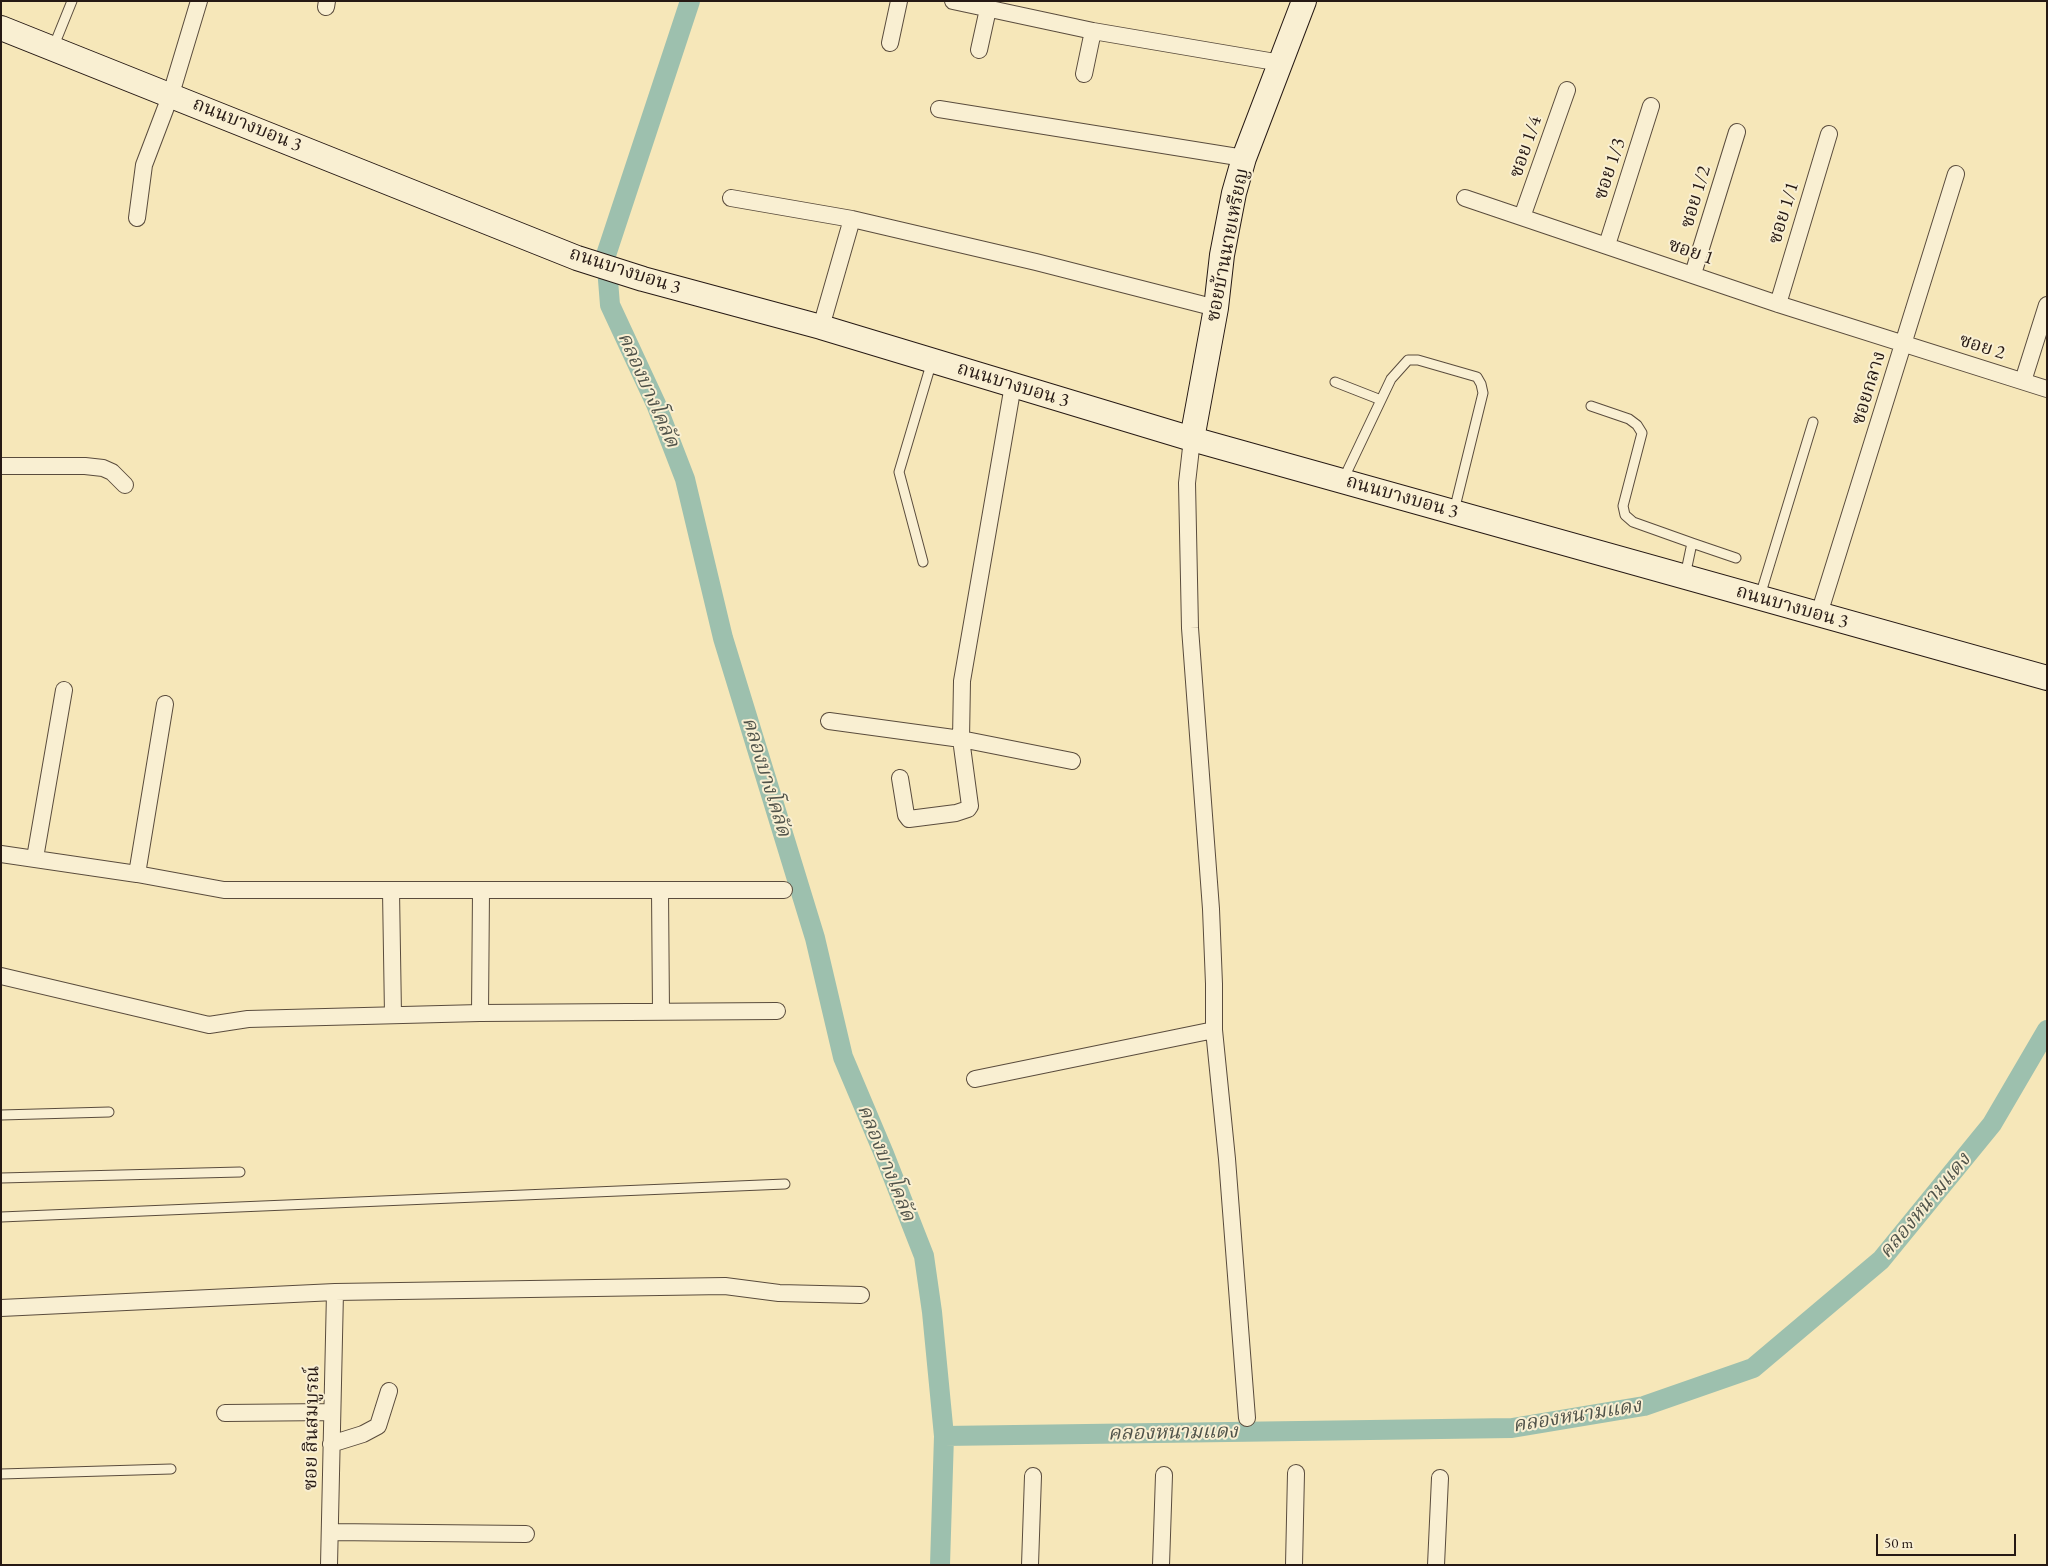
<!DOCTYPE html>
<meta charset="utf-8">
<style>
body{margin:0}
#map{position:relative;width:2048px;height:1566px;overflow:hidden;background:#f6e7b9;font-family:"EB Garamond",serif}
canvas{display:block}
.frame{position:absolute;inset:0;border:2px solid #261914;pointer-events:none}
.scale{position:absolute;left:1876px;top:1534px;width:140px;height:22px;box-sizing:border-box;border:2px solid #261914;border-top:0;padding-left:6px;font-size:15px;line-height:18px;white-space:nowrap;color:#261914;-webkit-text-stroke:4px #f9efd2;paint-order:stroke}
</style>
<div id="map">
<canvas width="2048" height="1566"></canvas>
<div class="frame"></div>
<div class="scale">50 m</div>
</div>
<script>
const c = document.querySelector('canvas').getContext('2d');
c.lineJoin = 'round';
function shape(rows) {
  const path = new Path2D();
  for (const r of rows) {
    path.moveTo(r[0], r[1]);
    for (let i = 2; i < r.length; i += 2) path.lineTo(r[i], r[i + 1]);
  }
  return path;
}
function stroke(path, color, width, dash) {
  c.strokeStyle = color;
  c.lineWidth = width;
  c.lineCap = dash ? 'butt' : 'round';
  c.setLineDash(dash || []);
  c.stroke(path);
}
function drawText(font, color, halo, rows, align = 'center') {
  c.font = font + ' "EB Garamond","Noto Serif Thai",serif';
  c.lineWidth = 4;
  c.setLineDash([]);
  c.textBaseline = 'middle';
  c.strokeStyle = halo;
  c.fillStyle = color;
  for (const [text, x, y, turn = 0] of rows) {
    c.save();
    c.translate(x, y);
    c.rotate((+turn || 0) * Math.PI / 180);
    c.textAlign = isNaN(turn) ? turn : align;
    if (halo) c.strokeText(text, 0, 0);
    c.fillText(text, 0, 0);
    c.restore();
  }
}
stroke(shape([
 [690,1,606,255,610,305,656,404,685,479,723,638,815,938,843,1057,884,1154,924,1256,932,1312,944,1436,940,1565],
 [944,1436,1512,1428,1644,1406,1753,1368,1881,1260,1992,1124,2047,1030]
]), '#9dc0ae', 20);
const lane = shape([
 [53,48,72,1],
 [1335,382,1381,400],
 [1591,406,1629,419,1637,425,1642,433,1623,506,1625,515,1633,522,1692,543,1685,576],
 [1343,480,1391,379,1408,360,1418,360,1477,377,1481,384,1483,393,1454,511],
 [1692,543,1736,558],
 [923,562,899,472,932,361],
 [1760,596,1813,422],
 [1,1115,109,1112],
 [1,1178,240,1172],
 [1,1217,785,1184],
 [1,1474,171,1469]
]);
const street = shape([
 [953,1,1093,31,1281,63],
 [326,7,327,1],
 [890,43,899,1],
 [979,50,988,9],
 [1084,74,1093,31],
 [939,109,1244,158],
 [731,198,852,219,1036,262,1216,308],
 [1465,198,1778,304,2047,389],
 [1522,217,1567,90],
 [137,218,144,165,171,94,199,1],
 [1607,245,1651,106],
 [1693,274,1737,132],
 [1778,304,1829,134],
 [821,327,852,219],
 [2023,381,2047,305],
 [1192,439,1187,483,1190,628,1211,909,1214,984,1214,1030,1227,1159,1247,1418],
 [1,466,85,466,103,468,112,472,125,485],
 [1819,614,1956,174],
 [829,721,961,739,1072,761],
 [900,778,906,815,909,819,956,813,968,809,970,806,961,739,962,681,1013,385],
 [1,854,137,874,224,890,784,890],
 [35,858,64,690],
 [137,874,165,704],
 [391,891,393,1015],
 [660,891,661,1012],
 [1,976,209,1025,248,1019,480,1013,777,1011],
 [480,1013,481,891],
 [975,1079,1214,1030],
 [1,1308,335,1292,725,1286,779,1293,861,1295],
 [225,1413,332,1412],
 [331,1444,363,1434,378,1426,389,1391],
 [330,1532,526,1534],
 [329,1565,335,1292],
 [1030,1565,1033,1476],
 [1161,1565,1164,1475],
 [1294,1565,1296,1473],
 [1436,1565,1440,1478]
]);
const secondary = shape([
 [1,28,577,258,643,279,821,327,1192,439,2047,678],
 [1192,439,1216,308,1222,255,1234,193,1244,158,1304,1]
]);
stroke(lane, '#5a4c3d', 11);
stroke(street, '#5a4c3d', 18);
stroke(secondary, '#261914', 26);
stroke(lane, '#f9efd2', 9);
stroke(street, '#f9efd2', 16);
stroke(secondary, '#f9efd2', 24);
drawText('19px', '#261914', '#f9efd2', [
 ["ถนนบางบอน 3",247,125,22],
 ["ซอย 1/4",1526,147,-71],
 ["ซอย 1/3",1610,169,-72],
 ["ซอย 1/2",1696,197,-73],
 ["ซอย 1/1",1784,213,-73],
 ["ซอยบ้านนายเหรียญ",1228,245,-79],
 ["ซอย 1",1691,252,19],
 ["ถนนบางบอน 3",625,271,18],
 ["ซอย 2",1982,347,18],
 ["ถนนบางบอน 3",1013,385,17],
 ["ซอยกลาง",1869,388,-73],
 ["ถนนบางบอน 3",1402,497,16],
 ["ถนนบางบอน 3",1792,607,16],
 ["ซอย สินสมบูรณ์",312,1428,-89]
]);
drawText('italic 20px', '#50534a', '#f9efd2', [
 ["คลองบางโคลัด",648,390,66],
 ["คลองบางโคลัด",766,777,73],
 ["คลองบางโคลัด",886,1163,68],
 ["คลองหนามแดง",1925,1206,-50],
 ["คลองหนามแดง",1577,1416,-9],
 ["คลองหนามแดง",1173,1433,-1]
]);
</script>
